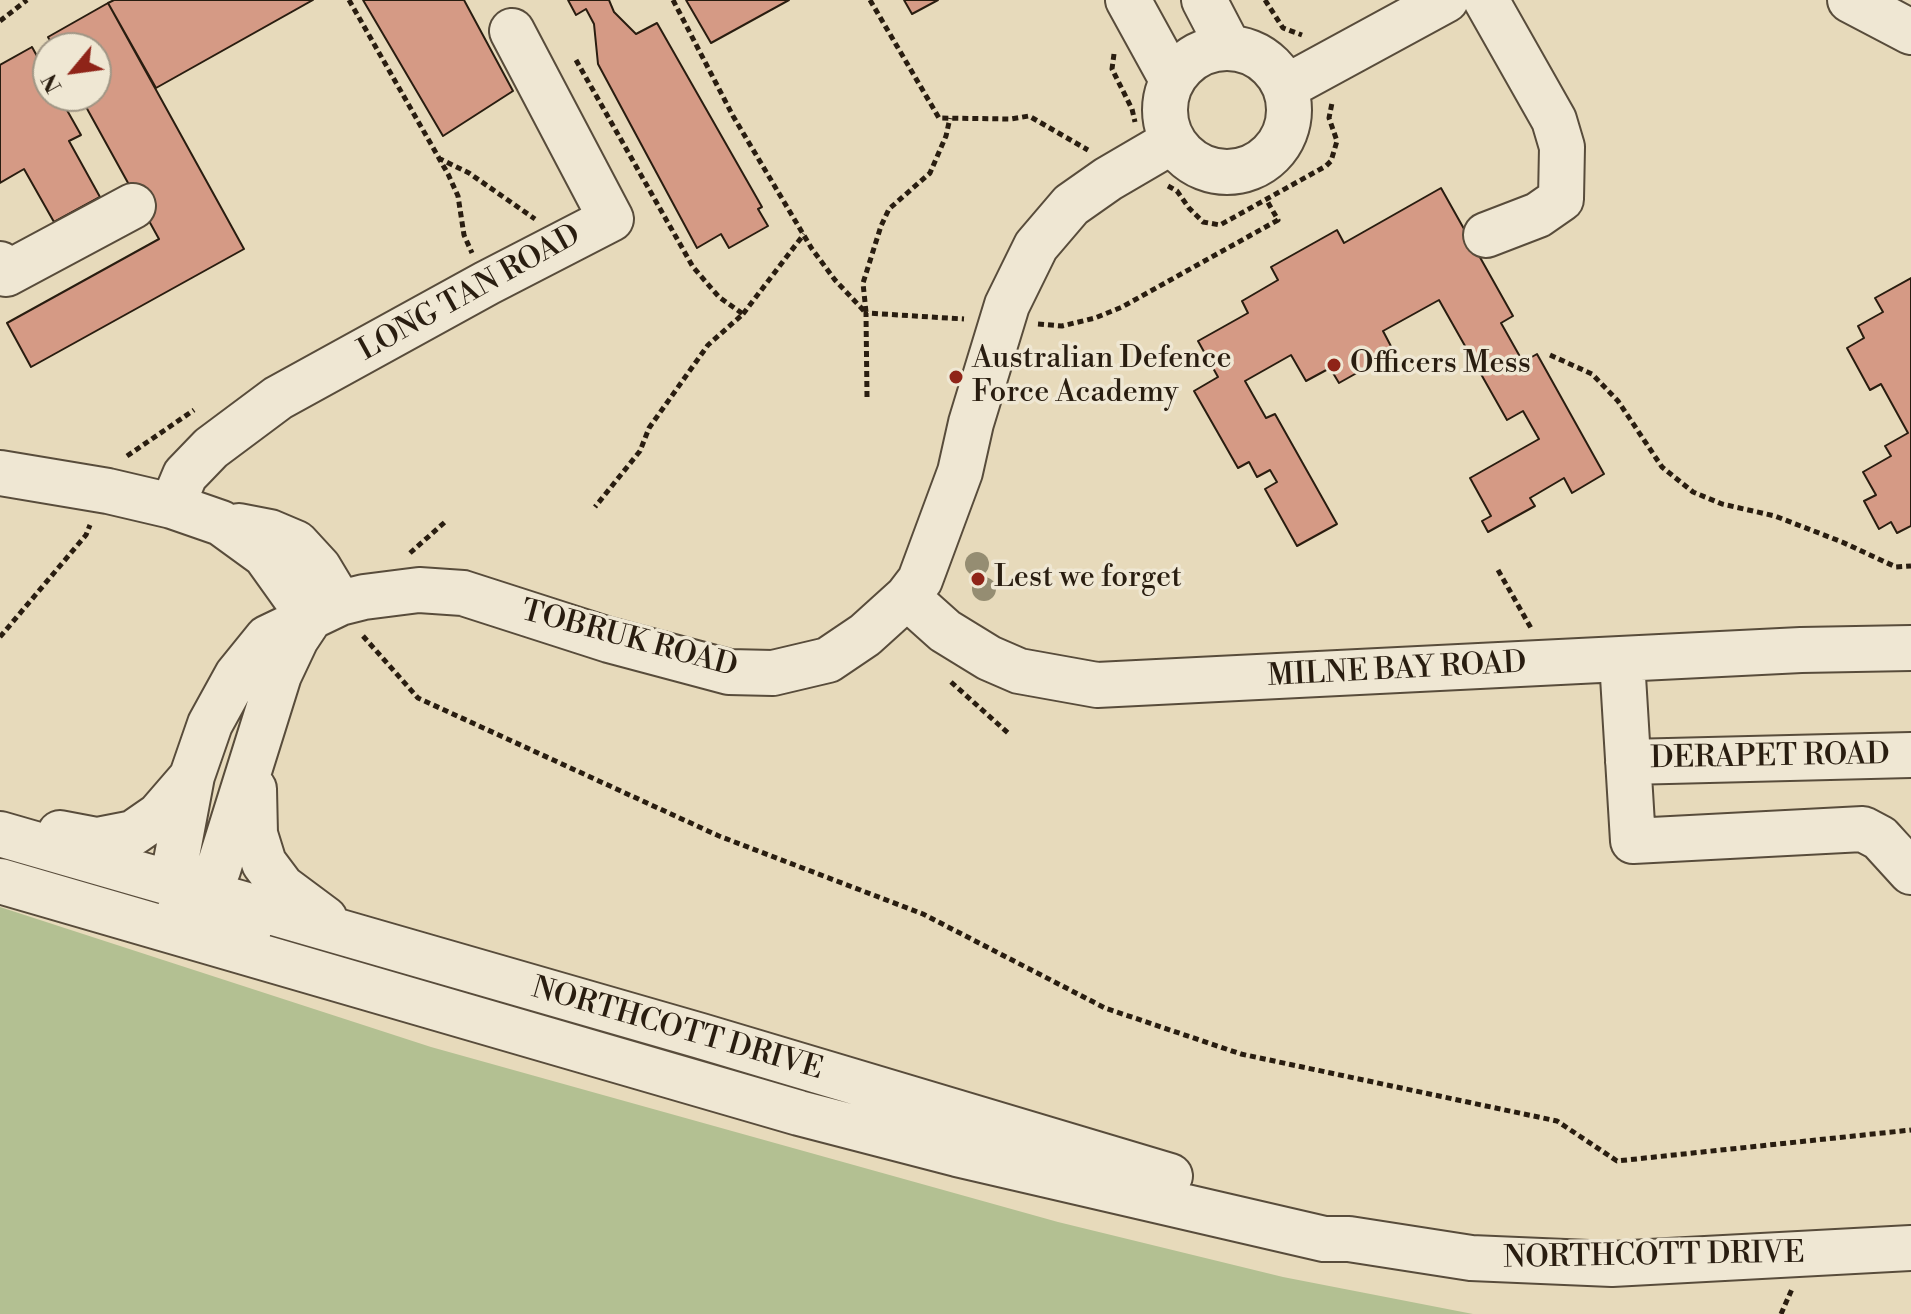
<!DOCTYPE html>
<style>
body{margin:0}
#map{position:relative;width:1911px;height:1314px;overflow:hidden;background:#e7dabb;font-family:"Libre Bodoni",serif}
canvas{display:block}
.north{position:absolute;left:32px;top:32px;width:80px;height:80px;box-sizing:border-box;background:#efe7d3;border:2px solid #a09685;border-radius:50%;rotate:241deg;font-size:22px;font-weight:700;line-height:32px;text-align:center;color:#291d10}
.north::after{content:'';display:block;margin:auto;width:28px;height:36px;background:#8f2418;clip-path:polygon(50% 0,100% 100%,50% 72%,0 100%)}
</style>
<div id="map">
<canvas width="1911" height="1314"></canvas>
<div class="north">N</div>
</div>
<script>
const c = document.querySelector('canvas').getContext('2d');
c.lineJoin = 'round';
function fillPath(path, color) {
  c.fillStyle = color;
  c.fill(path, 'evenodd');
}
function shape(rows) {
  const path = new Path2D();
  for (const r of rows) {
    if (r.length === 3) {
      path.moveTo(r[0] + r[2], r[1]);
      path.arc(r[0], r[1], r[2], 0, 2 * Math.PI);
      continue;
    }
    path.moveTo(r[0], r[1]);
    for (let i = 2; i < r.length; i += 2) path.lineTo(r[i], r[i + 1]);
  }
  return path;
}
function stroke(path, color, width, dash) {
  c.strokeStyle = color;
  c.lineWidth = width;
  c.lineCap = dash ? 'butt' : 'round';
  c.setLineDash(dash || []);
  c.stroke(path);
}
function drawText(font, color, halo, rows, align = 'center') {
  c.font = font + ' "Libre Bodoni",serif';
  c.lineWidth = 7;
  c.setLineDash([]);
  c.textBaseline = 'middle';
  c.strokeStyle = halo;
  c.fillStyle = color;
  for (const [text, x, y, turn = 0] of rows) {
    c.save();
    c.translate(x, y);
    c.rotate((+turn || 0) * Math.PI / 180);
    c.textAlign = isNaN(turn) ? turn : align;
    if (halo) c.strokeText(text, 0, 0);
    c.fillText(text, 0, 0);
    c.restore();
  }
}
fillPath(shape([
 [0,907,431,1047,1058,1222,1283,1277,1473,1314,0,1314]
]), '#b3c092');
const building = shape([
 [114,0,313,0,156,88,108,3,114,0],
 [363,0,464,0,513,91,443,136,363,0],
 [568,0,609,0,614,12,636,34,657,23,762,207,758,209,768,226,729,248,721,234,697,248,598,64,594,24,586,9,576,15,568,0],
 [686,0,789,0,711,43,686,0],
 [904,0,938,0,912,14,904,0],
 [108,3,244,249,31,367,7,323,159,239,80,96,96,96,96,48,54,48,48,37,108,3],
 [32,47,48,76,48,96,59,96,81,135,69,141,100,197,54,222,24,169,0,183,0,65,32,47],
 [1441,188,1513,316,1501,323,1523,362,1537,354,1604,474,1572,493,1564,478,1530,498,1535,506,1488,532,1482,521,1491,516,1470,478,1539,439,1523,411,1507,420,1439,300,1383,331,1394,352,1339,383,1330,368,1306,381,1291,355,1245,381,1266,418,1275,414,1337,524,1297,546,1265,489,1277,482,1270,470,1257,477,1249,462,1238,468,1194,391,1218,377,1198,341,1248,313,1242,301,1278,280,1271,267,1337,230,1344,243,1441,188],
 [1911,278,1911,526,1897,533,1891,522,1879,529,1864,501,1876,495,1863,472,1891,456,1885,446,1908,433,1881,384,1870,390,1847,348,1864,338,1858,326,1883,312,1875,298,1911,278]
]);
fillPath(building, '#d59a85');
stroke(building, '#291d10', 2);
const minor = shape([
 [1128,0,1172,80],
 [1204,0,1229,48],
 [1486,0,1554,120,1562,147,1561,199,1538,215,1486,235],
 [1850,0,1911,32],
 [1227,110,62],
 [1286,87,1446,0],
 [0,264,6,274,133,206],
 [0,473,108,491,172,506,221,523,265,555,310,618],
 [172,506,185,475,211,448,278,398,487,283,611,219,512,31],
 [239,526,270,532,296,543,319,568,340,603],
 [907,597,945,631,989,658,1019,671,1097,685,1801,650,1911,648],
 [1622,660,1633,841,1863,829,1880,838,1911,872],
 [1628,762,1911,755],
 [254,789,255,834,264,863,282,887,325,919],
 [60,833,97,840,133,833,159,815,191,778],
 [0,834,701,1036,1170,1176],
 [0,881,799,1113,957,1154,1324,1239,1349,1239,1471,1258,1612,1264,1911,1248],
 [180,909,202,893,218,870,279,675,296,639,310,618],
 [248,935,215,921,195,905,179,882,176,861,192,776,210,724,237,675,267,638,340,603,364,597,419,590,463,593,609,640,729,672,773,673,828,660,865,635,907,597,920,580,960,472,971,423,1007,305,1036,246,1071,205,1108,179,1173,141]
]);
stroke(minor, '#584c3b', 48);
stroke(shape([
 [349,0,448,174,458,196,464,235,472,253],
 [673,0,733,116,812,249,835,280,866,313],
 [870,0,939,118,1011,119,1029,116,1088,150],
 [1265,0,1283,28,1302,35],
 [0,21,27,0],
 [1114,54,1112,69,1132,109,1135,122],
 [576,60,693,267,719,297,743,314,708,345,649,428,640,451,595,507],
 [438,158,469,173,535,219],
 [1168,186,1177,191,1189,208,1203,222,1220,225,1326,166,1331,161,1337,141,1329,118,1332,103],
 [866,312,863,283,881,226,889,209,930,173,946,136,950,118],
 [743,314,804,234],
 [1038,324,1062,326,1095,318,1122,307,1278,220,1266,199],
 [1550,355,1592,374,1618,401,1662,467,1693,492,1722,504,1775,516,1842,542,1896,567,1911,566],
 [867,397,866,313,964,319],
 [127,456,194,410],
 [410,553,445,522],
 [1498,570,1531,628],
 [363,636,418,698,719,836,923,914,1105,1008,1241,1054,1557,1121,1617,1161,1911,1130],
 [0,637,86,535,90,525],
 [951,682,1008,733],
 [1781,1314,1792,1289]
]), '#291d10', 5, [6, 4]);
stroke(minor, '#efe7d3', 44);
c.fillStyle = '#958d72';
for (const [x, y] of [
 [977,564],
 [984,589]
]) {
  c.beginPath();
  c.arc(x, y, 12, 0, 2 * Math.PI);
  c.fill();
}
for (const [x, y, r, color] of [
 [1334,365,8,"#8f2418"],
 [956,377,8,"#8f2418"],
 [978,579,8,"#8f2418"]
]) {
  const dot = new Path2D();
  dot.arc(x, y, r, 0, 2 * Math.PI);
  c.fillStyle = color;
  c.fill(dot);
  stroke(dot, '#efe7d3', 3);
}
drawText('30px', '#291d10', '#efe7d3', [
 ["LONG TAN ROAD",470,294,-29],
 ["TOBRUK ROAD",629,640,15],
 ["MILNE BAY ROAD",1397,671,-3],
 ["DERAPET ROAD",1770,758,-1],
 ["NORTHCOTT DRIVE",677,1030,16],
 ["NORTHCOTT DRIVE",1654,1257,-1]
]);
drawText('30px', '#291d10', '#efe7d3', [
 ["Australian Defence",972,360],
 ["Force Academy",972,394],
 ["Officers Mess",1350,365],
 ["Lest we forget",994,579]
], 'left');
</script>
